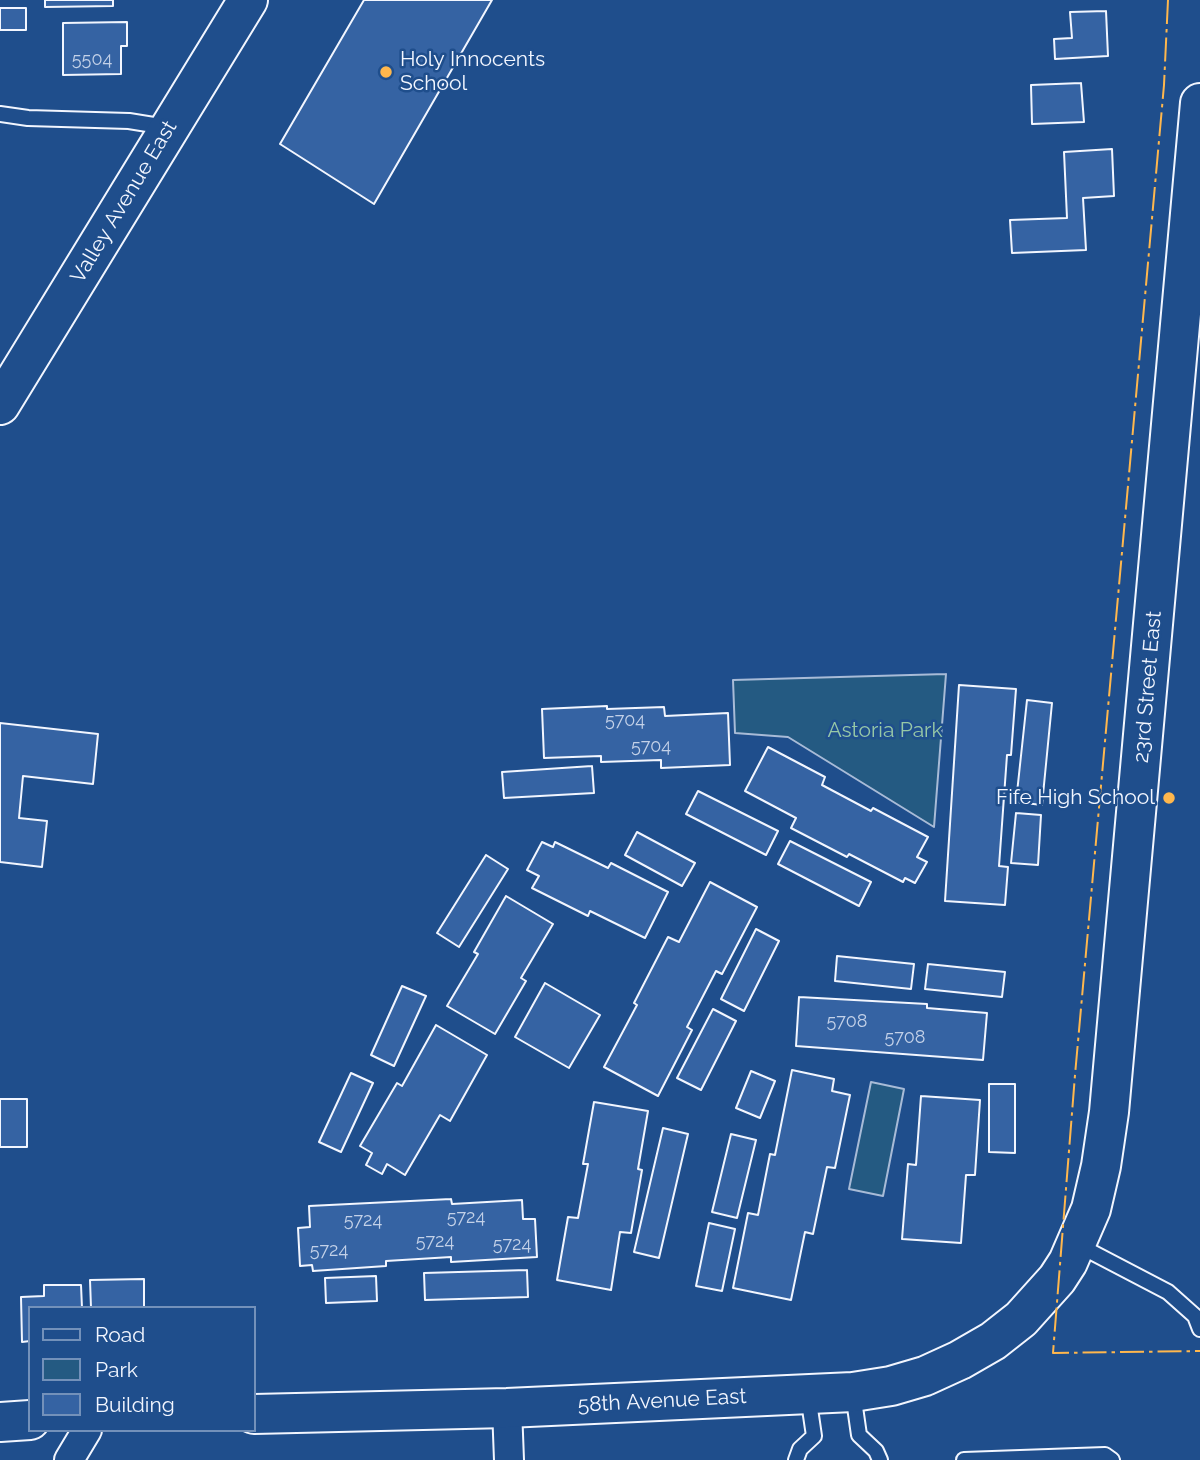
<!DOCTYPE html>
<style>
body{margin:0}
#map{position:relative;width:1200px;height:1460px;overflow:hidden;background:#1f4e8c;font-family:Raleway,sans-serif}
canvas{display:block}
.legend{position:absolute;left:28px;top:1306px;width:228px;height:126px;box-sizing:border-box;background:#1f4e8c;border:2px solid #7391ba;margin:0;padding:9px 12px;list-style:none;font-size:21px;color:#f2f6ff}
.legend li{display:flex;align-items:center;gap:14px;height:35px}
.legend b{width:35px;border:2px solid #7391ba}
</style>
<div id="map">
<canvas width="1200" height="1460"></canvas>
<ul class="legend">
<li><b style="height:9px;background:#1f4e8c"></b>Road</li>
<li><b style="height:19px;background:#245a82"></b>Park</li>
<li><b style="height:19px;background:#3563a3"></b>Building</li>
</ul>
</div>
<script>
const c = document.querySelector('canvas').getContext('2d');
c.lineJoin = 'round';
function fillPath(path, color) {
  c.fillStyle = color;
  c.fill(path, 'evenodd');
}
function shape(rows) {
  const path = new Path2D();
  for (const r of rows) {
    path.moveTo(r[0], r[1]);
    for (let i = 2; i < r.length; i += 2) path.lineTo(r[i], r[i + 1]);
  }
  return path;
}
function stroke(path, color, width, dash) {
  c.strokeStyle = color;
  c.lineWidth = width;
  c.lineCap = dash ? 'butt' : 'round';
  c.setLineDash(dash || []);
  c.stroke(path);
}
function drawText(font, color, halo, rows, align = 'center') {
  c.font = font + ' Raleway,sans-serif';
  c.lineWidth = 5;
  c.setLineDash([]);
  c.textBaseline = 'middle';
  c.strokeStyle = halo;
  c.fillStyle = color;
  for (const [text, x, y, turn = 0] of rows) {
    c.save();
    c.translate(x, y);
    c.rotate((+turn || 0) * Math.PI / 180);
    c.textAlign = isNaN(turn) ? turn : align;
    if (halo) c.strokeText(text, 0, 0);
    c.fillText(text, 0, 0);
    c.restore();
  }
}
const green = shape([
 [946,674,934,827,788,737,735,733,733,680,946,674],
 [871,1082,904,1089,883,1196,849,1189,871,1082]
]);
fillPath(green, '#245a82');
stroke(green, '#a8bbd7', 2);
const building = shape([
 [45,0,113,0,113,6,45,7,45,0],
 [364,0,492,0,374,204,280,144,364,0],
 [0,8,26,8,26,30,0,30,0,8],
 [1106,11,1108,56,1055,59,1054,39,1072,38,1070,12,1106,11],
 [127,22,127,46,121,46,121,74,63,75,63,23,127,22],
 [1081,83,1084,122,1032,124,1031,85,1081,83],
 [1112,149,1114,196,1083,198,1086,250,1012,253,1010,220,1067,218,1064,152,1112,149],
 [959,685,1016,689,1011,755,1007,755,999,866,1008,867,1005,905,945,901,959,685],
 [1027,700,1052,703,1042,805,1016,802,1027,700],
 [607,706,607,709,664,707,665,716,728,713,730,765,661,768,661,760,601,762,601,756,544,758,542,709,607,706],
 [0,723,98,734,93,784,23,776,19,818,47,821,42,867,0,862,0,723],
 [768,747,825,777,822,785,871,811,873,808,928,837,917,857,927,862,915,883,905,878,903,882,849,854,847,857,791,828,796,818,745,791,768,747],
 [592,766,594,793,504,798,502,772,592,766],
 [698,791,778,831,766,855,686,814,698,791],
 [1016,813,1041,815,1038,865,1011,863,1016,813],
 [637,832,695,863,682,886,625,855,637,832],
 [790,841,871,882,859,906,778,864,790,841],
 [542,842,553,847,555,842,608,868,611,863,668,892,645,938,590,911,588,916,532,888,539,876,527,870,542,842],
 [486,855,508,869,459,947,437,933,486,855],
 [710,882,757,907,722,974,716,971,687,1027,692,1030,658,1096,604,1067,637,1005,634,1003,668,937,679,942,710,882],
 [506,896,553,924,521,978,526,981,495,1034,447,1006,478,954,474,952,506,896],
 [756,929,779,941,744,1011,721,999,756,929],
 [837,956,914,964,911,989,835,981,837,956],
 [928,964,1005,972,1002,997,925,989,928,964],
 [545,983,600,1015,569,1068,515,1037,545,983],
 [402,986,426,996,394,1066,371,1055,402,986],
 [799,997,927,1004,927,1008,987,1013,983,1060,796,1046,799,997],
 [713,1009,736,1021,701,1090,677,1078,713,1009],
 [436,1025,487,1055,450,1121,440,1115,405,1175,387,1164,382,1174,366,1165,372,1153,360,1146,397,1083,402,1086,436,1025],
 [792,1070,834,1079,832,1091,850,1095,835,1168,827,1167,813,1234,805,1232,791,1300,733,1288,748,1213,758,1215,770,1154,775,1155,792,1070],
 [751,1071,775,1081,760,1118,736,1108,751,1071],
 [351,1073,373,1083,341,1152,319,1142,351,1073],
 [989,1084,1015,1084,1015,1153,989,1152,989,1084],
 [921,1096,980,1100,975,1175,966,1175,961,1243,902,1239,908,1164,916,1165,921,1096],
 [0,1099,27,1099,27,1147,0,1147,0,1099],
 [594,1102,648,1111,638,1169,642,1170,631,1233,620,1232,611,1290,557,1280,568,1217,578,1218,588,1164,583,1164,594,1102],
 [663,1128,688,1134,659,1258,634,1252,663,1128],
 [731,1134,756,1140,737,1218,712,1212,731,1134],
 [451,1199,452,1204,522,1200,523,1219,535,1219,537,1257,451,1262,451,1257,386,1261,386,1266,313,1271,312,1265,300,1266,298,1228,310,1227,309,1206,451,1199],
 [709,1223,735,1229,722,1291,696,1286,709,1223],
 [527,1270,528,1297,425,1300,424,1273,527,1270],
 [376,1276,377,1301,326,1303,325,1278,376,1276],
 [144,1279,144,1308,91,1308,90,1280,144,1279],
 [44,1285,81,1285,82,1308,30,1308,30,1341,22,1342,21,1297,44,1296,44,1285]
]);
fillPath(building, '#3563a3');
stroke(building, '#f2f6ff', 2);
const lane = shape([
 [0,114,28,118,129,121,166,127],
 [1078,1245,1168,1292,1195,1316,1200,1329],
 [853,1393,859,1435,876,1451,880,1460],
 [796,1460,800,1449,814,1436,808,1395],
 [964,1460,1105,1455,1112,1460]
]);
const street = shape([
 [507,1408,509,1460],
 [69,1460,87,1430]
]);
const secondary = shape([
 [0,405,248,0],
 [254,1414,507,1408,853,1392,891,1386,925,1376,960,1360,993,1341,1021,1319,1057,1279,1068,1262,1091,1209,1101,1166,1109,1112,1200,103],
 [0,1422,30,1420]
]);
stroke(lane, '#f2f6ff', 18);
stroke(street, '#f2f6ff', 32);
stroke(secondary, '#f2f6ff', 42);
stroke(lane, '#1f4e8c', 14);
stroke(street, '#1f4e8c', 28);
stroke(secondary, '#1f4e8c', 38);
stroke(shape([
 [1168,0,1164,85,1075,1075,1053,1353,1200,1351]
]), '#ffb74d', 2, [24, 5, 3.5, 5]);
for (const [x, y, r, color] of [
 [386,72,7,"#ffb74d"],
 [1169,798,7,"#ffb74d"]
]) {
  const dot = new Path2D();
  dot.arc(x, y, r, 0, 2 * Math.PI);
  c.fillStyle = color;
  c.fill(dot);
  stroke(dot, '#1f4e8c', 2.5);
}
drawText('18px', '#c3d1e8', null, [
 ["5504",92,60],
 ["5704",625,721],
 ["5704",651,747],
 ["5708",847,1022],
 ["5708",905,1038],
 ["5724",466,1218],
 ["5724",363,1221],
 ["5724",435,1242],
 ["5724",512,1245],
 ["5724",329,1251]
]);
drawText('21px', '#f2f6ff', '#1f4e8c', [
 ["Holy Innocents",400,60],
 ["School",400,84],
 ["Fife High School",1155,798,"right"]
], 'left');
drawText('21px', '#f2f6ff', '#1f4e8c', [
 ["Valley Avenue East",124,202,-59],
 ["23rd Street East",1148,687,-85],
 ["58th Avenue East",662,1401,-3]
]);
drawText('21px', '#97c8a6', '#1f4e8c', [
 ["Astoria Park",885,731]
]);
</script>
